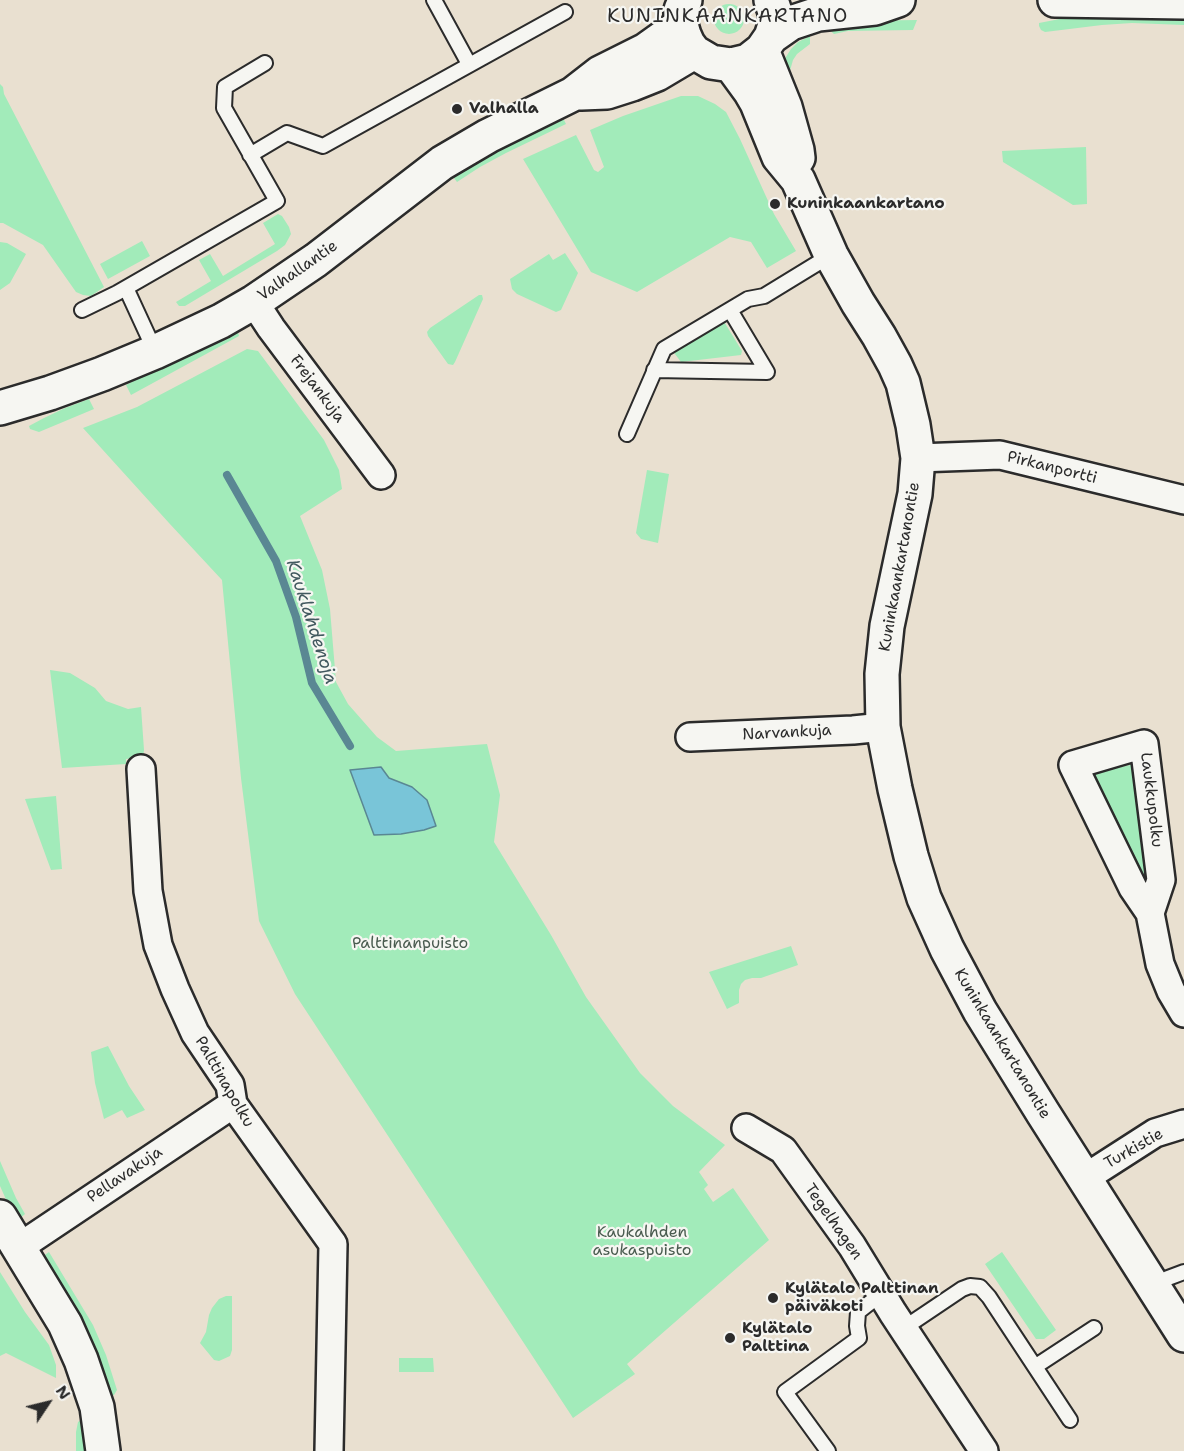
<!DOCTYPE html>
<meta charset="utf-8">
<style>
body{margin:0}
#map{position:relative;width:1184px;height:1451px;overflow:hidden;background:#e9e0d0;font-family:"Shantell Sans",sans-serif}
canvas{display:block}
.north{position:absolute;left:18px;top:1373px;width:60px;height:60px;-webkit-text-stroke:4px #f6f6f2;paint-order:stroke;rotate:55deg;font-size:16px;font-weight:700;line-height:24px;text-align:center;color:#2b2b2b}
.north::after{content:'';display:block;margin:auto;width:21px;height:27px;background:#2b2b2b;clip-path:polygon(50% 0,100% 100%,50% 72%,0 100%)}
</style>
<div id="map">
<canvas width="1184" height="1451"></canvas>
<div class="north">N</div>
</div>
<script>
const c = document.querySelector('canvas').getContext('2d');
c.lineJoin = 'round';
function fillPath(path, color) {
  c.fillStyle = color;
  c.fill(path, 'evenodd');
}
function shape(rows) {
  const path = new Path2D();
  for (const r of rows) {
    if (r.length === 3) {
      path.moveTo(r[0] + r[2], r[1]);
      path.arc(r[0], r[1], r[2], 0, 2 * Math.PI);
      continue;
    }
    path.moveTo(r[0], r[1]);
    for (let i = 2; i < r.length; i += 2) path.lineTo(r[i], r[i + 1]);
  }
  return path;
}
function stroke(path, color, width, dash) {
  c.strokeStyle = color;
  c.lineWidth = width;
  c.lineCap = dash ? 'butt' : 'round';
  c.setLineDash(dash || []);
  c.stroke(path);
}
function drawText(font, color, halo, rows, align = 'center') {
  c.font = font + ' "Shantell Sans",sans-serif';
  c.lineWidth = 4.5;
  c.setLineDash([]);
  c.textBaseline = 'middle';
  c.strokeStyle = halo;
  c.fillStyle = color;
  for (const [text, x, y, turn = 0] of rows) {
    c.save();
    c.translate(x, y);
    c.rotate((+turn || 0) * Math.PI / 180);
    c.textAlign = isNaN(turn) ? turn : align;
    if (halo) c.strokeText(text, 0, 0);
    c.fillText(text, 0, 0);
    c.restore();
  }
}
fillPath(shape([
 [729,19,15],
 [1101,11,1184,17,1184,25,1132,23,1102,25,1045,32,1041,30,1039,26,1039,23],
 [917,20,913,30,848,31,834,34,827,28,848,21],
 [810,36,810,44,797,54,793,60,787,81,782,70,784,60,791,49,798,42],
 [0,84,3,87,4,94,104,287,91,296,83,295,76,292,43,245,3,223,0,223],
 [681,96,698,96,715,104,726,112,740,139,774,214,796,251,767,268,751,242,730,237,637,292,591,272,523,159,576,135,594,170,598,172,604,167,590,130,623,116],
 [558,119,564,120,566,124,506,153,480,167,457,182,450,173],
 [1086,147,1087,204,1073,205,1003,162,1002,151],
 [278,214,282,216,289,227,291,234,285,245,277,251,185,306,179,306,176,302,211,281,199,260,210,254,223,276,275,244,263,223],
 [142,241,150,256,108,279,100,264],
 [0,242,7,243,26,254,10,283,0,290],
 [565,253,578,273,561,310,556,312,517,294,512,289,510,279,549,254,553,260],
 [479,295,482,295,483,299,455,362,453,365,448,364,428,336,427,332,430,328],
 [723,320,742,351,741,355,681,362,672,350],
 [237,328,239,336,131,395,126,385,211,340],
 [247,349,258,351,324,440,339,470,342,489,300,516,322,570,330,609,336,682,348,704,377,737,396,751,487,744,500,795,494,842,551,935,586,997,640,1073,673,1106,725,1145,699,1172,708,1185,704,1189,713,1202,733,1188,769,1240,627,1364,635,1374,573,1418,295,994,259,921,241,778,222,580,169,523,83,428,137,407],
 [89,399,94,409,39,432,30,429,29,426,44,418,65,408],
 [647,470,669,474,658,543,641,539,636,533],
 [50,670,70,673,95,688,106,701,128,709,141,707,144,750,143,757,126,759,126,764,62,768],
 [1135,764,1152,877,1145,882,1139,879,1093,776,1097,772],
 [56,796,62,869,51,870,25,799],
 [791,946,798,965,761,978,752,978,745,980,741,984,739,990,739,1003,727,1009,709,972],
 [108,1046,129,1086,145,1110,127,1118,122,1110,104,1119,95,1083,91,1052],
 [0,1161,16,1198,25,1214,19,1219,13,1215,0,1186],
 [49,1252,93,1325,106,1355,117,1390,114,1395,108,1397,42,1257],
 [1002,1252,1056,1330,1044,1339,1036,1339,985,1264],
 [0,1272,25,1312,49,1345,56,1365,56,1378,6,1353,0,1356],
 [226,1296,232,1296,232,1350,230,1356,219,1361,214,1360,200,1343,206,1332,209,1315,212,1308,219,1299],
 [399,1358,433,1358,434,1372,399,1372],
 [84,1418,87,1451,76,1451,76,1432,78,1422]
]), '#a2ebba');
const water = shape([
 [381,767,389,778,412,787,427,800,436,826,424,830,401,834,374,835,350,770,381,767]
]);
fillPath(water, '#79c5d8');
stroke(water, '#5a8793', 1.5);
stroke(shape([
 [227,475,276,561,296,617,312,683,350,746]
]), '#5a8793', 8);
const service = shape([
 [434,0,469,64],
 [250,155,287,133,323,146,565,12],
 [126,288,155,351],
 [82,310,117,293,277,201,224,108,225,87,265,63],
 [654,370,767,372,730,310],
 [627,434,664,349,748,299,764,296,831,255],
 [1155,1287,1168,1278,1184,1272],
 [904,1328,962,1289,970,1286,980,1287,989,1297,1070,1420],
 [1036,1366,1094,1328],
 [828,1451,785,1392,859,1338,857,1326,858,1312,881,1294]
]);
const minor = shape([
 [254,302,271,328,381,475],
 [918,458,1000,455,1184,500],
 [690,737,853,730,883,727],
 [141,769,148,891,158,945,175,989,195,1033,230,1085,233,1104,333,1244,329,1451],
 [1150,913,1133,888,1073,765,1144,744,1161,880,1150,913,1160,964,1171,991,1184,1013],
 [746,1128,783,1150,852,1246,893,1313,984,1451],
 [1085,1178,1155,1133,1184,1124],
 [18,1248,233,1104]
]);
const tertiary = shape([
 [685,0,681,10,681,25,684,35,688,44,694,52,711,62,731,65,748,61,762,50,771,37,775,25,775,12,771,0],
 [1055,0,1184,2],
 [771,37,791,23,818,14,875,8,898,0],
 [762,50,785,107,797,150,798,158],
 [731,65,750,91,757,103,779,157,798,180,831,255,858,303,879,336,895,365,903,383,913,425,918,458,915,494,887,626,882,674,883,727,895,789,911,856,924,898,947,949,980,1011,1043,1113,1184,1335],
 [581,93,607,92,632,84,657,74,694,52],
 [0,408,50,393,102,374,155,352,221,321,254,302,316,260,442,163,488,136,573,94,600,73,646,50,681,25],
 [0,1217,65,1324,81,1360,97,1407,103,1451]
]);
stroke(service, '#2b2b2b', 18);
stroke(minor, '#2b2b2b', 32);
stroke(tertiary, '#2b2b2b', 38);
stroke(service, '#f6f6f2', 14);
stroke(minor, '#f6f6f2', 27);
stroke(tertiary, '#f6f6f2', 33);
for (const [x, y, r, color] of [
 [457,109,6,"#2b2b2b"],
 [775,204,6,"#2b2b2b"],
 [773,1298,6,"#2b2b2b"],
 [730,1338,6,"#2b2b2b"]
]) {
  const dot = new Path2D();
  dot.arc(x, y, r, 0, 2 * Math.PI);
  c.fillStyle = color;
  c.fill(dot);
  stroke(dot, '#f6f6f2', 2);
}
drawText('bold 16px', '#2b2b2b', '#f6f6f2', [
 ["Valhalla",469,109],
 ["Kuninkaankartano",787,204],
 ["Kylätalo Palttinan",785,1289],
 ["päiväkoti",785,1307],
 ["Kylätalo",742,1329],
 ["Palttina",742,1347]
], 'left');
drawText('16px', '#2b2b2b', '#f6f6f2', [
 ["Valhallantie",298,271,-35],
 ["Frejankuja",317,389,53],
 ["Pirkanportti",1052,468,14],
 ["Kuninkaankartanontie",900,567,-80],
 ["Narvankuja",787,733,-3],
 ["Laukkupolku",1151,800,83],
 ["Kuninkaankartanontie",1002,1044,59],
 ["Palttinapolku",224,1082,60],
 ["Turkistie",1134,1149,-30],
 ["Pellavakuja",125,1175,-34],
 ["Tegelhagen",833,1222,55]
]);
drawText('16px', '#495b4f', '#f6f6f2', [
 ["Palttinanpuisto",410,944],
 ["Kaukalhden",642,1233],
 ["asukaspuisto",642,1251]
]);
drawText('italic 18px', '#42595f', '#f6f6f2', [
 ["Kauklahdenoja",311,622,72]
]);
c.letterSpacing = '1.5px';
drawText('20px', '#2b2b2b', '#f6f6f2', [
 ["KUNINKAANKARTANO",728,17]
]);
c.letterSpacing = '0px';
</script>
